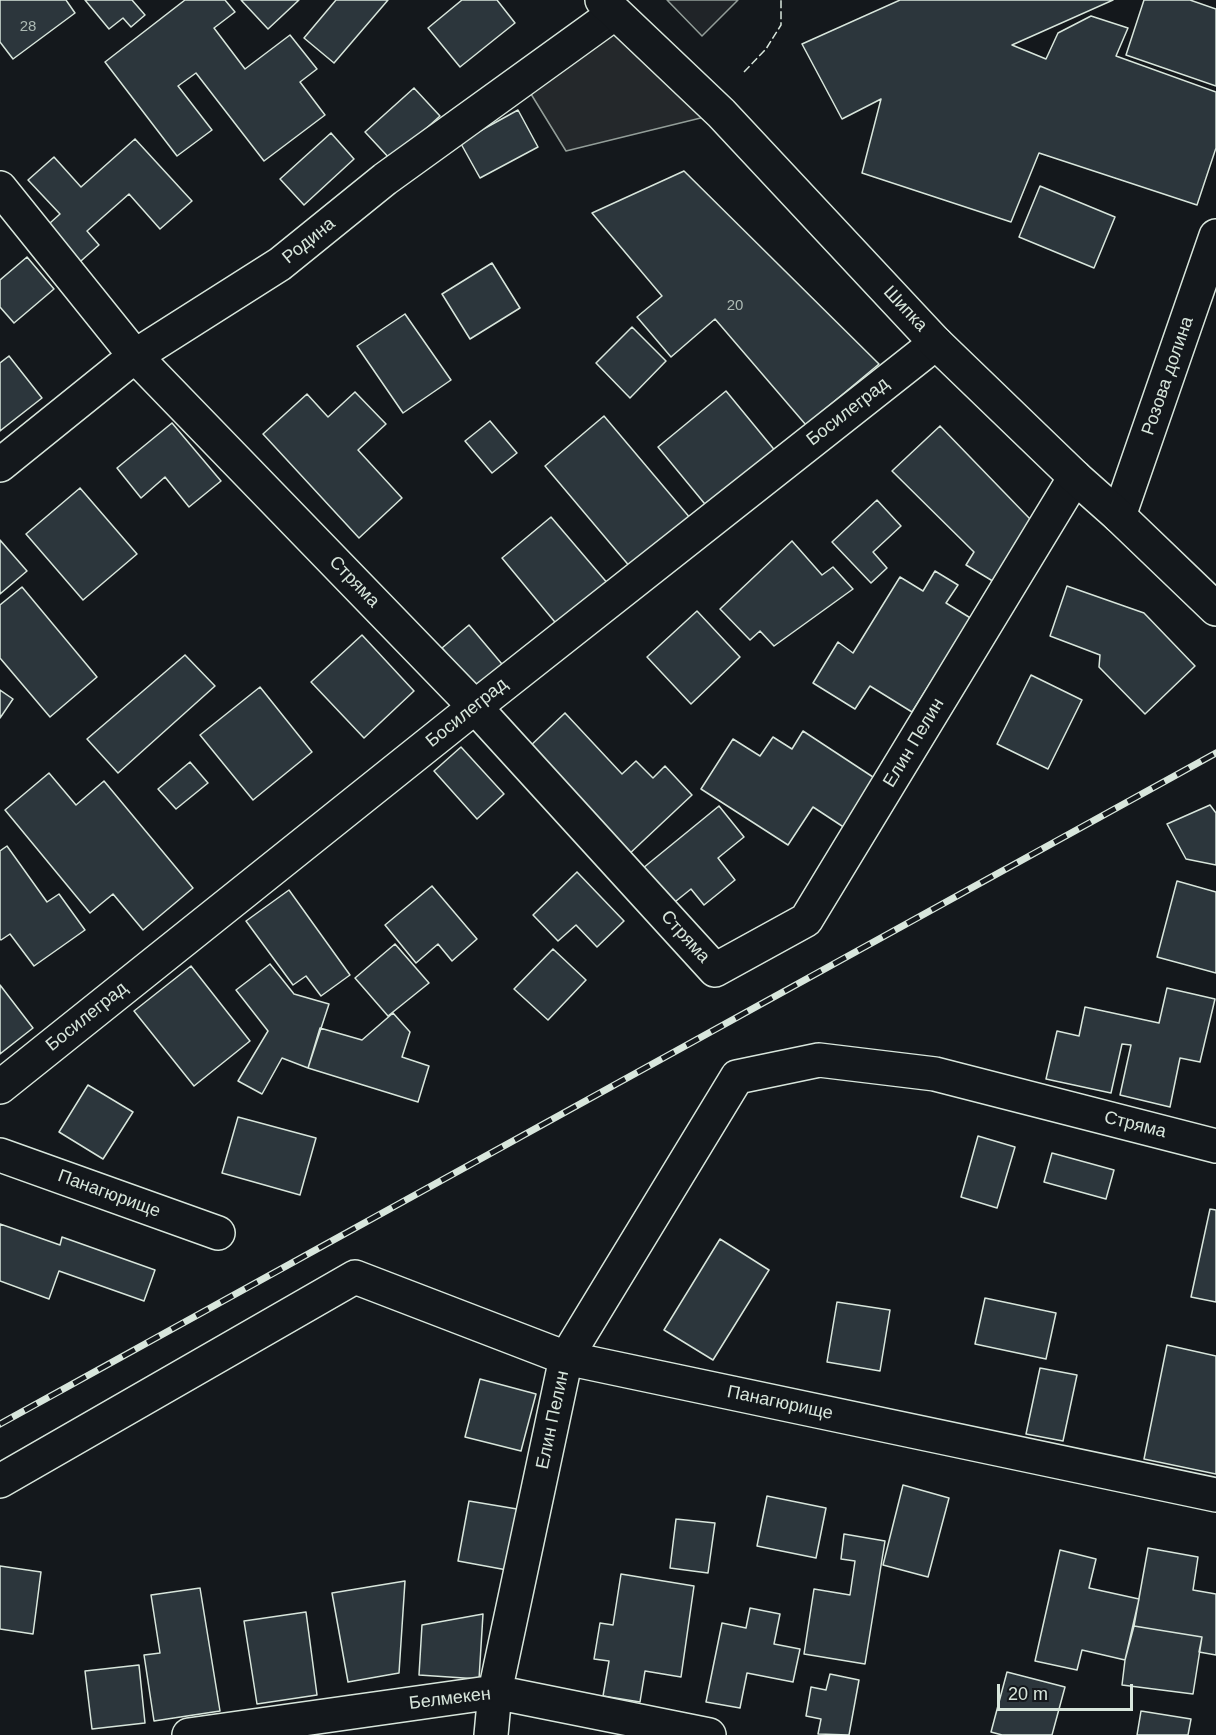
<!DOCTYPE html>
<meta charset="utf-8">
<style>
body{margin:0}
#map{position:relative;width:1216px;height:1735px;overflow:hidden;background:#14181c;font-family:Helvetica,sans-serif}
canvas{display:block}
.scale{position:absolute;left:997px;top:1684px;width:136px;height:27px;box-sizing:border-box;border:3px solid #d8e6dc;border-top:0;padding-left:8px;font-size:18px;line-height:21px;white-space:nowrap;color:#d8e6dc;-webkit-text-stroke:4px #14181c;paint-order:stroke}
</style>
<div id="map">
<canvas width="1216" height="1735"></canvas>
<div class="scale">20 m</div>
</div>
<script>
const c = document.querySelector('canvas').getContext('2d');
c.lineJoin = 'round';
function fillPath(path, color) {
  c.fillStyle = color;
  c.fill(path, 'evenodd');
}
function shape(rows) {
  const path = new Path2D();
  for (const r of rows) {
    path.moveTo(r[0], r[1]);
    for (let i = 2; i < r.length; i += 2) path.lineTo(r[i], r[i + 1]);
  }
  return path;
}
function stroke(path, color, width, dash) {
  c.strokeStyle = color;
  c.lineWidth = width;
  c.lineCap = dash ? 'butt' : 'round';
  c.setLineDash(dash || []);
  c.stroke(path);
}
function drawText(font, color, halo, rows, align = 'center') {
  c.font = font + ' Helvetica,sans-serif';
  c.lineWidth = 4.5;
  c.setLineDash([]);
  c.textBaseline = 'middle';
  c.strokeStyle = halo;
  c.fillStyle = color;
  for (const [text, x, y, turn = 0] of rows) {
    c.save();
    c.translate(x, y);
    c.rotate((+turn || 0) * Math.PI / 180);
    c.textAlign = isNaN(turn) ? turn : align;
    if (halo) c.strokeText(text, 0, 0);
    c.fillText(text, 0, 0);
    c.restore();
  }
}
const green = shape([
 [667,0,738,0,702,36,667,0]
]);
fillPath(green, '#202428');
stroke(green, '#939e99', 1.5);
const parking = shape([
 [615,13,721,113,566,151,523,81,615,13]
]);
fillPath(parking, '#24282b');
stroke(parking, '#939e99', 1.5);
const building = shape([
 [0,0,66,0,75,13,13,59,0,42,0,0],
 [85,0,132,0,145,15,131,27,123,18,109,29,85,0],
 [185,0,225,0,235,12,214,28,245,69,290,35,317,69,300,82,325,115,264,161,196,73,178,86,212,130,177,156,105,62,185,0],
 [241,0,299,0,268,29,241,0],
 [336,0,388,0,334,63,304,38,336,0],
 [462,0,497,0,515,23,460,67,428,28,462,0],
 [900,0,1113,0,1012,45,1046,59,1058,33,1091,16,1128,28,1116,56,1216,92,1216,148,1197,205,1039,153,1011,222,862,173,881,99,842,119,802,44,900,0],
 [1144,0,1190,0,1216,9,1216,86,1126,55,1144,0],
 [414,88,440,116,391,160,365,132,414,88],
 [518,110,538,147,480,178,460,142,518,110],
 [331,133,354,159,304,205,280,179,331,133],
 [135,139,192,201,160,229,129,194,87,231,99,245,73,268,40,232,60,214,28,180,54,157,81,187,135,139],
 [684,171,879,364,806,425,715,319,671,357,637,317,662,296,592,213,684,171],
 [1040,186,1115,217,1094,268,1019,237,1040,186],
 [27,257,54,289,14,323,0,307,0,280,27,257],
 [492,263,520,308,470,339,442,294,492,263],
 [405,314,451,380,403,413,357,346,405,314],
 [632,327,666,361,630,398,596,363,632,327],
 [9,356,42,398,0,431,0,363,9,356],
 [726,391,777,453,709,509,658,447,726,391],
 [355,392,386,424,358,450,402,498,359,538,263,434,307,394,328,417,355,392],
 [604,416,691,519,631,568,545,466,604,416],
 [490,421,517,453,492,473,465,441,490,421],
 [172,423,221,481,189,507,165,477,141,498,117,468,172,423],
 [940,426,1031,520,996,583,966,565,974,552,892,471,940,426],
 [80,488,137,554,83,600,26,534,80,488],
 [877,500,901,526,873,552,887,568,871,583,832,542,877,500],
 [551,517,609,585,559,627,502,558,551,517],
 [0,540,27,571,0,594,0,540],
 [792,541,822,575,833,567,853,589,774,646,760,631,750,640,720,609,792,541],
 [935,571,958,585,946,603,977,622,942,678,936,674,912,712,870,686,855,709,813,683,838,642,853,653,900,577,923,591,935,571],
 [1067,586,1144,613,1195,666,1145,714,1099,667,1100,655,1050,636,1067,586],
 [22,587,97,677,50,717,0,658,0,605,22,587],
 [697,611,740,657,691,704,647,657,697,611],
 [469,625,507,670,480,692,442,648,469,625],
 [362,635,414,691,364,738,311,682,362,635],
 [185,655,215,686,118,773,87,739,185,655],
 [1031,675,1082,700,1048,769,997,744,1031,675],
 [260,687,312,752,253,800,200,735,260,687],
 [0,690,13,699,0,718,0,690],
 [565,713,622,774,636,761,653,778,665,766,692,795,627,856,527,749,565,713],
 [803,731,876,779,845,828,813,807,788,845,701,789,733,739,760,756,773,737,792,749,803,731],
 [461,747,504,794,477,819,434,771,461,747],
 [190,762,208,783,176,809,158,789,190,762],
 [49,773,76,805,104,781,193,888,143,930,113,894,90,913,5,810,49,773],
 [1210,805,1216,813,1216,865,1186,859,1167,824,1210,805],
 [719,806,744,837,718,858,735,880,704,905,691,889,666,909,637,873,719,806],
 [7,846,47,902,59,894,85,930,34,966,10,934,1,940,0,939,0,851,7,846],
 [577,872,624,921,597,947,576,925,558,941,533,915,577,872],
 [1177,881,1216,892,1216,973,1157,957,1177,881],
 [432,886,477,939,452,961,438,944,416,963,385,925,432,886],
 [289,890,350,975,321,996,306,976,293,985,246,921,289,890],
 [395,944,429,983,388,1016,355,978,395,944],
 [553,949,586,980,548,1020,514,989,553,949],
 [270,964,294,994,329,1004,308,1068,282,1058,262,1094,238,1081,268,1031,236,990,270,964],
 [191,966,250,1041,194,1086,134,1011,191,966],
 [0,985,33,1028,0,1054,0,985],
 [1167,988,1215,999,1200,1062,1180,1058,1170,1107,1120,1095,1131,1045,1122,1044,1111,1093,1046,1079,1057,1031,1079,1036,1085,1007,1159,1023,1167,988],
 [393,1013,410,1032,402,1057,429,1066,418,1102,308,1068,320,1028,362,1040,393,1013],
 [88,1085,133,1112,103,1159,59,1132,88,1085],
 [238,1117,316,1138,300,1195,222,1173,238,1117],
 [978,1136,1015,1147,997,1208,961,1197,978,1136],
 [1052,1153,1114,1170,1106,1199,1044,1182,1052,1153],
 [1210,1209,1216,1210,1216,1302,1191,1297,1210,1209],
 [0,1224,60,1245,62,1237,155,1270,144,1301,59,1271,49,1299,0,1281,0,1224],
 [720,1239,769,1270,713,1360,664,1330,720,1239],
 [985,1298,1056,1313,1046,1359,975,1344,985,1298],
 [837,1302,890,1310,880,1371,827,1362,837,1302],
 [1167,1345,1216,1356,1216,1474,1144,1459,1167,1345],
 [1040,1368,1077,1375,1063,1441,1026,1434,1040,1368],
 [480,1379,536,1394,521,1451,465,1437,480,1379],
 [903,1485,949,1498,928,1577,883,1565,903,1485],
 [767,1496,826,1508,816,1558,757,1546,767,1496],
 [469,1501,517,1509,507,1570,458,1561,469,1501],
 [676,1519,715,1523,708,1573,670,1568,676,1519],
 [844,1534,885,1541,865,1664,804,1654,814,1589,850,1595,855,1561,841,1559,844,1534],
 [1148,1548,1198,1557,1193,1590,1216,1594,1216,1655,1199,1652,1202,1637,1134,1626,1148,1548],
 [1060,1550,1096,1559,1089,1588,1139,1599,1125,1660,1082,1650,1077,1670,1035,1661,1060,1550],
 [0,1566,41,1572,33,1634,0,1629,0,1566],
 [621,1574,694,1586,681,1677,645,1671,640,1702,603,1696,609,1661,594,1659,600,1623,613,1625,621,1574],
 [405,1581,399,1673,348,1682,332,1593,405,1581],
 [200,1588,220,1711,154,1721,144,1655,160,1653,151,1595,200,1588],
 [750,1608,780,1614,774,1644,800,1649,793,1682,747,1673,740,1708,706,1702,722,1623,746,1628,750,1608],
 [306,1612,317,1695,257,1704,244,1621,306,1612],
 [483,1614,479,1679,419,1675,422,1625,483,1614],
 [1134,1626,1202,1637,1193,1694,1122,1685,1125,1660,1134,1626],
 [139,1665,145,1723,92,1729,85,1671,139,1665],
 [1007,1672,1065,1687,1052,1735,1002,1735,991,1732,1007,1672],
 [830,1674,859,1680,849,1735,818,1734,821,1719,806,1716,811,1687,826,1690,830,1674],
 [1141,1711,1191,1719,1188,1735,1137,1735,1141,1711]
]);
fillPath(building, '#2c363c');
stroke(building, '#d8e6dc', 1.5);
const street = shape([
 [0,188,135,356,475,707,715,970,806,920,1075,477],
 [0,465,135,356,280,264,385,179,615,13],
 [1119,516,1216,236],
 [0,1087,475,707,936,343],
 [0,1155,218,1233],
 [0,1481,355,1277,566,1358,1216,1495],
 [189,1735,495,1692,709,1735],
 [491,1735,495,1692,566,1358,737,1077,819,1060,935,1074,1216,1146]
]);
const secondary = shape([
 [602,0,721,113,936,343,1075,477,1119,516,1216,609]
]);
stroke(street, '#d8e6dc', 36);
stroke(secondary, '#d8e6dc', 36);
stroke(street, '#14181c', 33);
stroke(secondary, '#14181c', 33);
const rail = shape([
 [0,1424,1216,753]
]);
stroke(rail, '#d8e6dc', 7);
stroke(rail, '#14181c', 4.5, [14]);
stroke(shape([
 [744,72,766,49,781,25,781,0]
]), '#d8e6dc', 1.5, [8, 3]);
drawText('15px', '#adbab4', null, [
 ["28",28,27],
 ["20",735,306]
]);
drawText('18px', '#d8e6dc', '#14181c', [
 ["Родина",309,241,-39],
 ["Шипка",905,309,47],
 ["Розова долина",1168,376,-71],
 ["Босилеград",848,412,-38],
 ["Стряма",354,582,46],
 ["Босилеград",467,713,-39],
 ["Елин Пелин",914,743,-59],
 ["Стряма",685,937,48],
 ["Босилеград",87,1017,-39],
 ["Стряма",1135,1125,14],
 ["Панагюрище",109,1194,20],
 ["Панагюрище",780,1403,12],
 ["Елин Пелин",553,1420,-78],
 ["Белмекен",450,1699,-7]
]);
</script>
